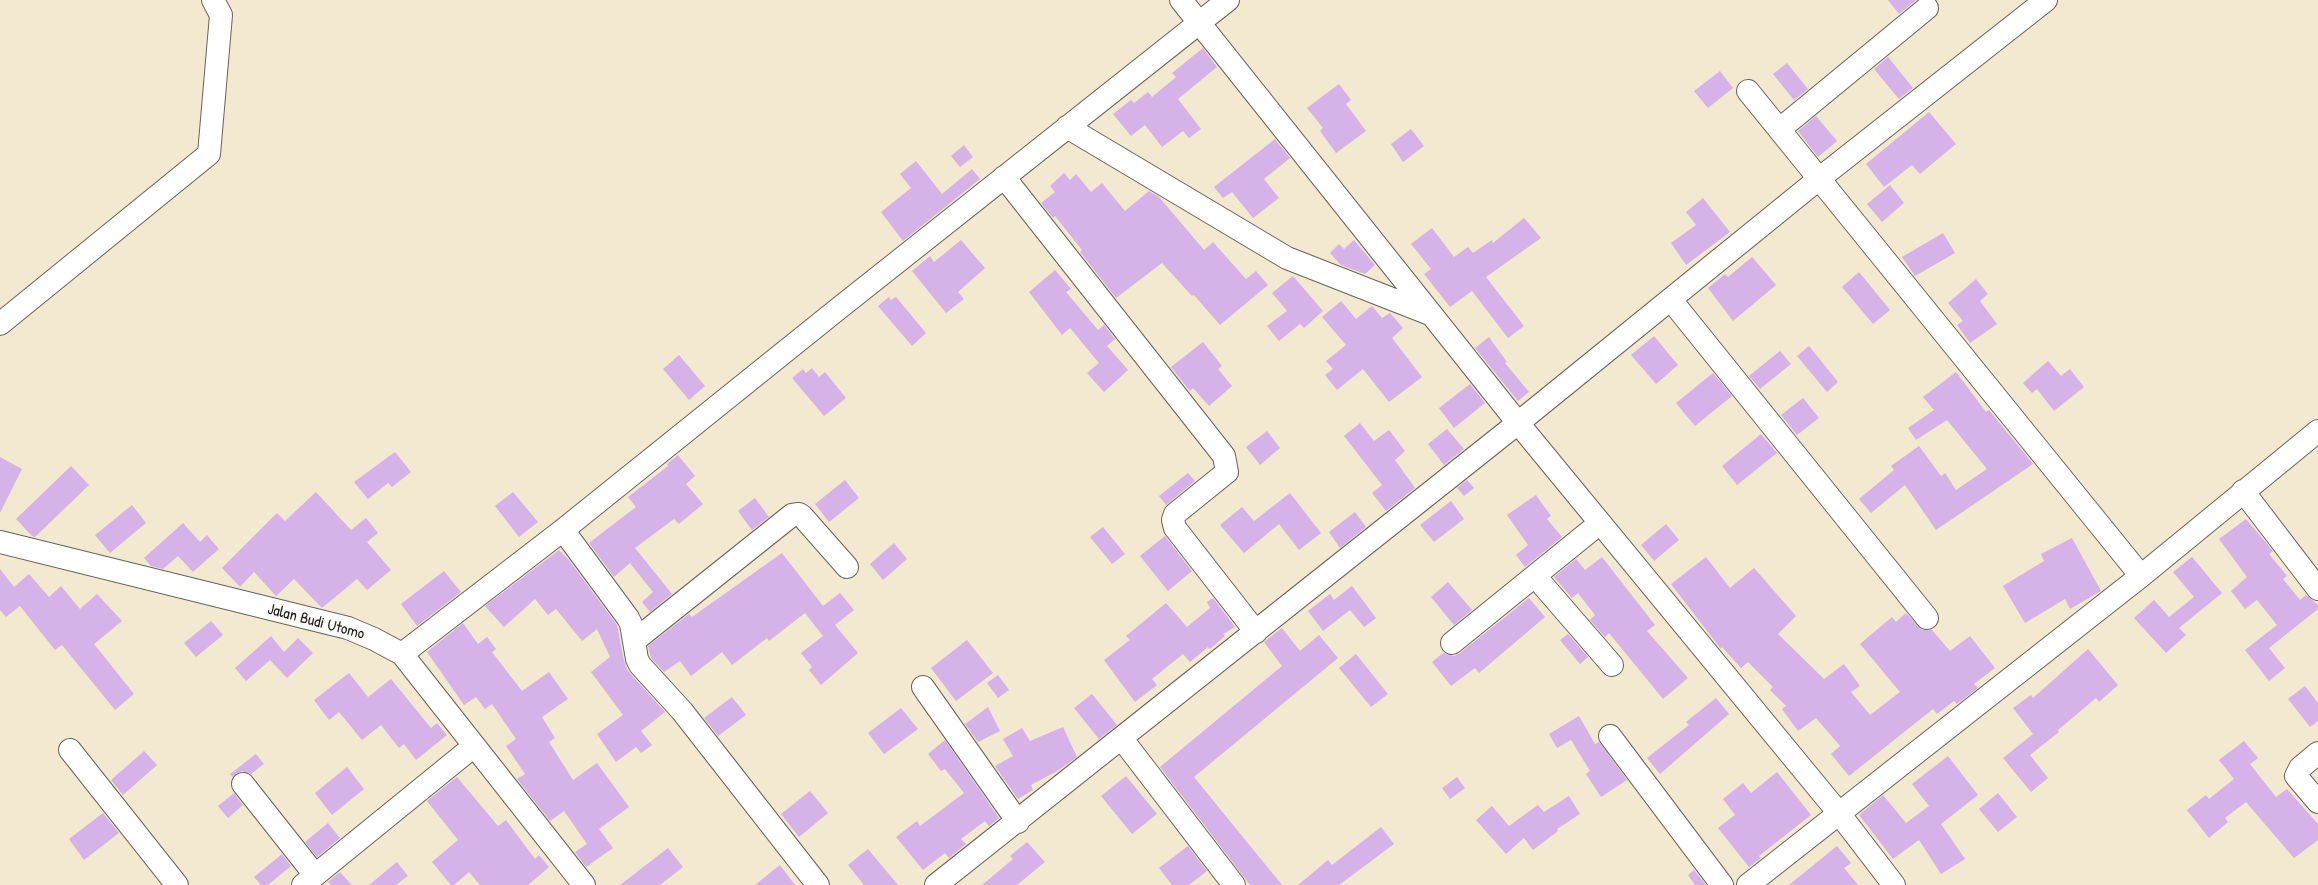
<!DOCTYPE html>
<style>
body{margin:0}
canvas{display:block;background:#f3e8d0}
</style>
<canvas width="2318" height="885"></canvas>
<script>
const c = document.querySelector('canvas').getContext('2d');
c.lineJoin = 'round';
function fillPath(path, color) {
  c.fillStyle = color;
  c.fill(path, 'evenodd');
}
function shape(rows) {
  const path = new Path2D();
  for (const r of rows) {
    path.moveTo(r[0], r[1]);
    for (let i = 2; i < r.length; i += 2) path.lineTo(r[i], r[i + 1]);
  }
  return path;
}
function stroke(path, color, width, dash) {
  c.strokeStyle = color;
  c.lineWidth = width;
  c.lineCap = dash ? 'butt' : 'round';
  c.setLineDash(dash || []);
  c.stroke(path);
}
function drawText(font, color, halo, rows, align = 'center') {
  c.font = font + ' "Patrick Hand",sans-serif';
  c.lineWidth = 4.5;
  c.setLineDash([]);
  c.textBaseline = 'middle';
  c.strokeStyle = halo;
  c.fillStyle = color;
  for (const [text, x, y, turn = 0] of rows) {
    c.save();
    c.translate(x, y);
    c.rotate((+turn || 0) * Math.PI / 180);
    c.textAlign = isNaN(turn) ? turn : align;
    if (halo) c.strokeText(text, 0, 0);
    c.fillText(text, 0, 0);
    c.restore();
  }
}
fillPath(shape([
 [1888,0,1916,0,1899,14],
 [1203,48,1217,67,1178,99,1201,129,1189,138,1183,131,1162,147,1145,125,1131,136,1113,114,1131,100,1134,103,1148,92,1152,97,1176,77,1172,73],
 [1888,57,1913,88,1899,99,1874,69],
 [1787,63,1808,89,1794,100,1773,74],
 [1720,71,1733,88,1708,108,1694,91],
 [1339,84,1351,100,1346,104,1366,131,1336,153,1320,131,1323,128,1307,108],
 [1929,112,1956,144,1920,174,1912,165,1884,187,1866,164],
 [1816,116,1837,141,1818,157,1798,131],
 [1411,129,1424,146,1403,162,1391,144],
 [1275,139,1290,158,1264,179,1279,198,1253,218,1232,192,1223,198,1214,187],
 [964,145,973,157,960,167,951,156],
 [916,161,942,194,972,169,980,179,903,241,881,212,911,188,900,174],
 [1064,173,1070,180,1076,174,1091,192,1102,183,1125,211,1149,191,1159,197,1204,250,1213,242,1246,279,1256,271,1268,285,1220,325,1194,295,1192,296,1162,263,1116,298,1080,252,1082,250,1055,216,1053,218,1041,203,1055,192,1050,186],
 [1890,185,1904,203,1882,222,1867,204],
 [1703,198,1730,232,1686,265,1671,243,1696,225,1686,212],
 [1524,218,1541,238,1486,277,1524,326,1508,338,1472,291,1450,307,1424,274,1431,269,1411,244,1432,228,1454,257,1468,247,1473,253,1492,240,1493,243],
 [1943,233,1955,253,1915,276,1902,257],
 [961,240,985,268,958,292,964,299,946,313,912,271,930,256,934,262],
 [1354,240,1375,265,1365,274,1341,265,1330,253,1339,244,1344,249],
 [1752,257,1776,285,1733,321,1708,288,1725,274,1728,277],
 [1055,270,1071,289,1066,292,1098,330,1104,325,1115,339,1107,346,1128,370,1104,392,1087,373,1099,363,1070,328,1062,335,1029,292],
 [1859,272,1890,310,1873,324,1842,287],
 [1293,276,1323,311,1304,328,1300,324,1279,341,1267,326,1287,311,1272,293],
 [1976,279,1988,294,1980,301,1997,324,1970,343,1957,325,1963,321,1948,303],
 [889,297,891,300,896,297,926,333,912,346,878,306],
 [1341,301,1356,319,1372,306,1382,318,1390,313,1403,328,1392,338,1422,377,1389,402,1363,369,1337,390,1325,375,1333,369,1326,361,1346,345,1322,317],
 [1654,336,1678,365,1656,384,1631,355],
 [1489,337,1507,362,1505,363,1529,392,1518,401,1475,348],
 [1203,342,1222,366,1218,369,1232,386,1209,406,1193,388,1190,391,1171,367],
 [1809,346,1838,382,1827,392,1797,356],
 [1780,351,1791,364,1760,389,1749,376],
 [679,355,705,386,689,400,663,369],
 [2048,361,2061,376,2070,369,2084,387,2054,411,2037,389,2032,393,2023,383],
 [812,368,819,377,825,372,846,398,824,416,792,378,803,369,806,373],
 [1956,372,1986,412,1989,410,2033,464,1936,530,1905,485,1871,513,1859,499,1894,470,1891,466,1919,446,1941,476,1945,473,1956,490,1987,469,1947,420,1916,440,1908,428,1934,410,1923,397],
 [1713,373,1732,396,1695,426,1676,403],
 [1470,384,1485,403,1454,428,1439,408],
 [1803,398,1819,418,1797,435,1781,415],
 [1360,423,1374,441,1389,430,1405,451,1395,460,1415,488,1386,511,1372,493,1382,485,1344,436],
 [1447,429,1464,449,1444,465,1428,444],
 [1267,431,1280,448,1260,465,1246,447],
 [1761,434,1777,453,1737,485,1722,466],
 [395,452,411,472,392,487,388,483,368,499,354,482],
 [678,455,695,476,686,484,703,504,679,524,674,519,635,548,672,594,650,612,642,602,653,592,630,563,614,577,589,543,636,507,628,497,668,466,667,464],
 [0,457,22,469,0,513],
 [71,466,89,485,35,537,32,536,16,519],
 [1188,473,1195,481,1166,505,1159,496],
 [845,480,859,498,829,522,815,504],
 [1467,480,1474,488,1464,496,1457,488],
 [316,492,351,530,366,518,378,533,367,542,391,570,367,590,357,579,322,608,294,579,276,596,254,572,240,587,222,568,277,513,285,521],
 [513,492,538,522,519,537,495,506],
 [1290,493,1321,533,1299,550,1279,524,1244,553,1220,525,1242,507,1254,521],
 [1536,495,1551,516,1547,519,1562,537,1525,567,1516,555,1528,545,1507,515],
 [755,498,769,517,752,530,738,511],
 [1451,501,1464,519,1434,542,1420,525],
 [132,505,146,523,110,553,95,535],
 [1355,512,1366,527,1340,548,1329,532],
 [2246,519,2273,551,2269,554,2287,576,2283,579,2300,600,2306,595,2318,605,2318,609,2269,648,2285,668,2269,681,2245,650,2277,625,2257,600,2245,609,2231,591,2247,577,2219,539],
 [183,523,200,542,207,535,219,549,193,572,178,556,163,569,151,566,144,558],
 [1666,524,1679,540,1654,561,1641,545],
 [1103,527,1125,554,1112,564,1090,537],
 [1165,536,1192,571,1168,591,1140,556],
 [2072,538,2101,591,2070,609,2065,599,2025,623,2003,586,2044,561,2041,554],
 [894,543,907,559,883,580,870,564],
 [559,550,568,559,617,625,624,661,628,671,665,712,641,731,652,745,641,753,636,747,616,762,597,734,623,715,591,672,610,657,597,629,582,641,556,609,548,615,535,599,504,627,485,606],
 [782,553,823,606,840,593,854,610,835,625,858,653,821,685,809,670,812,667,801,653,823,636,805,613,769,641,767,638,732,665,722,652,691,676,680,661,664,672,651,658,648,646,689,614,692,617],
 [1602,557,1655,625,1647,631,1688,678,1663,699,1609,633,1605,637,1590,620,1595,615,1578,593,1572,598,1554,577,1576,559,1585,570],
 [1706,557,1730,588,1754,568,1796,616,1778,634,1824,679,1844,664,1860,686,1851,692,1870,715,1900,692,1860,644,1892,617,1896,622,1906,613,1922,630,1932,630,1950,651,1970,636,1995,668,1974,684,1978,688,1957,704,1954,701,1937,714,1933,709,1849,776,1831,754,1840,746,1816,718,1798,731,1782,709,1786,706,1770,690,1773,687,1748,662,1741,668,1722,647,1721,649,1671,584],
 [2192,557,2222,593,2179,628,2186,635,2166,653,2134,618,2154,600,2169,617,2194,597,2173,572],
 [0,569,14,587,29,574,49,597,61,586,80,609,97,594,122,621,94,644,134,694,115,710,62,645,55,650,20,606,6,617,0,610],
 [444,571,461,592,417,626,401,604],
 [1448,582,1472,610,1454,625,1431,597],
 [1352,586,1376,618,1364,627,1350,610,1323,631,1308,611,1330,594,1334,600],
 [1213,598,1235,627,1223,634,1225,636,1210,649,1208,647,1190,662,1183,654,1152,679,1157,685,1135,702,1104,660,1130,640,1126,636,1166,603,1187,627,1210,608,1207,602],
 [1529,598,1545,617,1479,673,1475,668,1451,686,1432,662,1443,653,1454,656,1460,653],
 [211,621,223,635,196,657,184,643],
 [463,623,478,644,487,637,496,649,492,652,522,691,549,672,568,699,542,717,555,738,549,742,573,780,597,763,629,807,599,829,613,848,586,867,575,852,587,844,564,811,550,821,517,779,525,774,506,746,516,739,492,704,485,709,476,697,464,705,427,652],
 [1282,628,1300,651,1319,635,1338,658,1194,777,1282,885,1250,885,1160,767,1282,666,1264,642],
 [1568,634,1588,657,1580,664,1560,640],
 [271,636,284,652,298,638,313,653,287,678,270,660,246,681,235,668],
 [967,640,993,673,956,701,931,668],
 [2088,649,2118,685,2099,702,2096,698,2058,730,2059,732,2030,755,2048,778,2031,792,2003,758,2033,734,2013,708,2031,695,2033,698],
 [1356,654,1388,694,1371,707,1339,668],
 [349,673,368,697,391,679,431,728,437,723,447,735,416,760,404,744,399,748,381,725,362,740,339,712,329,720,314,700],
 [998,675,1009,690,998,698,987,683],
 [2305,686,2318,703,2318,721,2310,727,2288,699],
 [1092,694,1117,725,1099,739,1074,708],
 [732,697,746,715,718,736,704,718],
 [1716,698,1729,714,1660,774,1647,758,1689,725,1686,722],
 [988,707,1000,731,978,742,965,724],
 [901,708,918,729,884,754,868,733],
 [1579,716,1595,744,1599,742,1627,780,1601,797,1586,774,1590,771,1571,740,1557,748,1549,734],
 [1063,727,1077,757,1059,770,1031,785,1033,790,1018,799,995,766,1013,756,1003,739,1022,728,1030,741],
 [945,740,999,818,989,826,985,821,961,839,966,844,949,858,945,853,923,870,896,837,917,821,920,826,964,793,945,769,941,771,928,754],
 [2244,741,2258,758,2250,764,2276,797,2287,789,2318,824,2318,840,2294,858,2246,802,2225,818,2228,822,2209,838,2187,810,2206,795,2209,799,2234,779,2219,760],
 [144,751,157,765,123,795,111,780],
 [256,754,264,764,251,774,242,771,233,777,230,774],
 [1948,756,1978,795,1941,824,1965,859,1941,874,1919,840,1893,859,1859,815,1883,795,1906,823,1929,806,1912,784],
 [347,767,364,789,332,815,315,793],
 [1777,772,1811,815,1759,856,1761,858,1749,867,1718,828,1735,815,1723,799,1743,783,1751,793],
 [1126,776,1157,814,1132,834,1101,796],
 [457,777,498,826,506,820,535,859,539,855,549,867,528,885,480,885,469,872,454,885,451,885,432,862,458,840,427,801],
 [1457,777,1465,788,1450,799,1442,788],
 [810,791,828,813,799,837,781,814],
 [234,793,243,805,228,818,218,806],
 [1998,793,2017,817,1998,832,1979,809],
 [1569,796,1580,814,1557,829,1558,831,1533,850,1524,838,1506,854,1476,820,1492,806,1509,826,1538,805,1544,812],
 [103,813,119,833,84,860,69,839],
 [328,823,340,838,317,857,305,842],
 [1381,827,1394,844,1339,885,1298,885,1328,860,1332,865],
 [1027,842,1045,862,1017,885,982,885,1013,859,1010,856],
 [1188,846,1207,871,1189,885,1172,885,1159,868],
 [1837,846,1851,863,1844,868,1858,885,1789,885],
 [668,848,683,867,660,885,620,885],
 [868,849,898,885,864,885,848,865],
 [282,854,291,866,268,885,261,885,254,877],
 [397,862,408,876,396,885,369,885],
 [780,865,795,885,755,885],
 [1694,870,1706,885,1695,885,1688,875],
 [340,872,352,885,331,885,328,882]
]), '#d5b2e7');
const minor = shape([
 [1181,0,1518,423,1838,812,1894,885],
 [1748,91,2141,576],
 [1067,127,1287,258,1430,314],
 [1780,129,1927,8],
 [1004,177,1224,456,1227,472,1175,514,1173,520,1175,528,1256,632],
 [1671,300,1927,618],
 [0,324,209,154,221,15,213,0],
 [2243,491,2318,589],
 [563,530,628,618,631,624,637,659,640,665,682,711,818,885],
 [0,542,348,628,374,639,402,654,584,885],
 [1535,576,1612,665],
 [634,641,792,515,799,514,802,516,847,567],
 [1452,643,1600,523],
 [402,654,563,530,838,309,1228,0],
 [923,687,1018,822],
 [1610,736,1722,885],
 [1122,739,1234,885],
 [70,750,177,885],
 [2318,753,2300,768,2296,776,2318,802],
 [243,784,315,875],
 [303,885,474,746],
 [936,885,1518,423,1820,178,2046,0],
 [1748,885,2141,576,2318,431]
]);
stroke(minor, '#67635b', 24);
stroke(minor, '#fff', 22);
drawText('16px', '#1c1c1c', '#fdfcf7', [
 ["Jalan Budi Utomo",316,622,15]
]);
</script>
